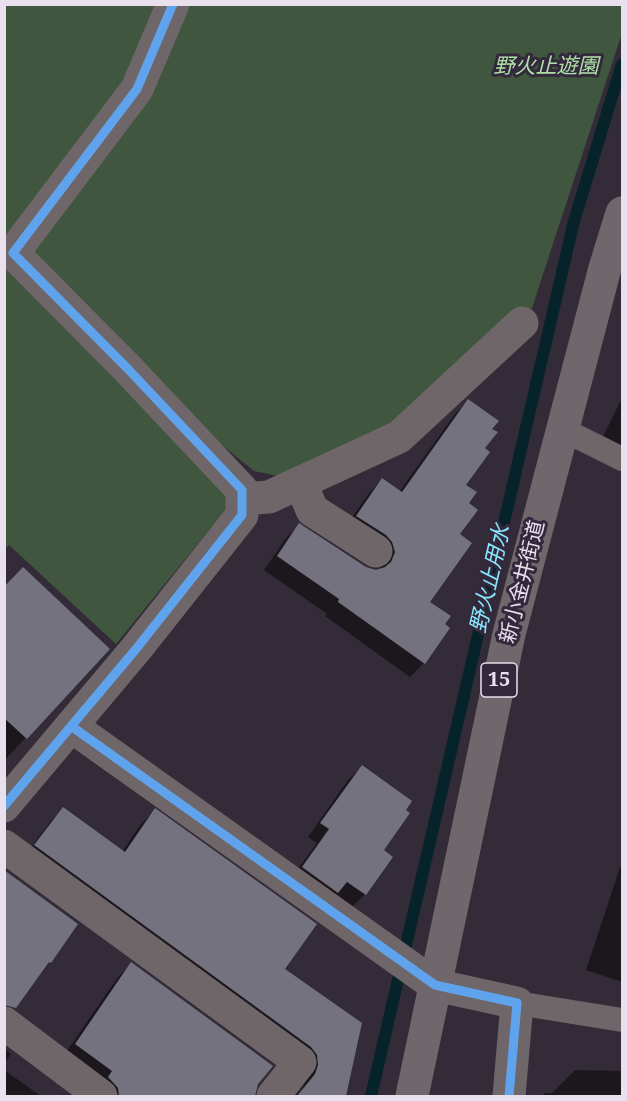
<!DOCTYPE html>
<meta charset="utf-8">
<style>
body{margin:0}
#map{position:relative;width:627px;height:1101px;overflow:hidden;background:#332c38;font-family:"Noto Serif",serif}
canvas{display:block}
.frame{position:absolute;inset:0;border:6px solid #e8e0ed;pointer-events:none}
</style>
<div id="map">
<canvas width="627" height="1101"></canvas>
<div class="frame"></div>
</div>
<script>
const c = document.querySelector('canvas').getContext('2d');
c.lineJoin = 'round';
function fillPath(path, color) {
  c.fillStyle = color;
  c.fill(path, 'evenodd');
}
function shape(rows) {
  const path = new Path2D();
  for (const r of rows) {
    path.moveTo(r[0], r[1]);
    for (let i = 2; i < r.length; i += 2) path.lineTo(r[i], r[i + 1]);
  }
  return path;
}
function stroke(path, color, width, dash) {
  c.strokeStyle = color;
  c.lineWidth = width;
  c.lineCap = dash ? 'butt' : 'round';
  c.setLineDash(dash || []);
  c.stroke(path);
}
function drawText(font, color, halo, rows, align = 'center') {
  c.font = font + ' "Noto Serif","Noto Sans JP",serif';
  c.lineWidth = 6;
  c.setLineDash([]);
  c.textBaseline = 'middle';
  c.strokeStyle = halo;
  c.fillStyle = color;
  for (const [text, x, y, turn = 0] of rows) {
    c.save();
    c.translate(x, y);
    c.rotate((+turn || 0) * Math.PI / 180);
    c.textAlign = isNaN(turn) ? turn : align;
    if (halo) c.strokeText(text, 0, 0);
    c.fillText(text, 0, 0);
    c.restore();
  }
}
fillPath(shape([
 [5,5,622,5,622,33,531,311,393,425,278,476,254,471,131,371,231,503,116,644,9,545,5,549]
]), '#41563f');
fillPath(shape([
 [622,398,622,469,594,455],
 [468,401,490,429,483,449,464,485,467,504,457,535,428,602,443,625,448,628,424,663,410,677,325,616,327,614,264,570,286,538,300,525,365,568,376,571,381,570,379,556,343,530,369,493,382,480,399,492,455,414],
 [4,588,108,649,4,761],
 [362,767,382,850,391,857,365,894,351,908,289,881,317,843,308,837,348,780],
 [63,809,122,852,141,824,155,810,283,969,360,1024,345,1096,295,1096,302,1089,306,1079,22,859,50,822],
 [622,861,622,982,586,970],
 [131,964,257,1084,253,1092,254,1096,100,1096,62,1058,118,977],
 [4,1049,11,1054,4,1064],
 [4,1070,41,1096,4,1096],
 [575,1070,622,1071,622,1096,542,1096,545,1093,552,1093]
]), '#0007');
stroke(shape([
 [371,1096,574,221,622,64]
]), '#062329', 12);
fillPath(shape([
 [468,399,499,421,492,429,498,432,485,448,490,452,466,485,477,492,469,503,478,510,460,534,472,543,430,602,451,616,445,624,450,628,425,664,338,602,339,599,277,556,299,523,366,567,376,570,385,567,391,562,395,552,392,542,386,535,356,516,382,478,402,492],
 [23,567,110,649,27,739,4,718,4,587],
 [362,765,412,801,406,810,410,813,384,850,393,857,366,895,347,882,338,893,302,867,329,829,320,823],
 [63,807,125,852,155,808,317,924,285,969,362,1023,346,1096,297,1096,315,1074,318,1065,317,1055,311,1047,34,845],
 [4,870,78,924,51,963,49,962,16,1008,4,1005],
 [131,962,273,1066,258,1084,255,1096,119,1096,118,1088,108,1077,112,1071,75,1044]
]), '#757280');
stroke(shape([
 [562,429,622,459],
 [517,1003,622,1020]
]), '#6e6668', 24);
stroke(shape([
 [301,483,312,510,376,551],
 [242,499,269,497,399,437,522,323],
 [71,726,435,985,517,1003,509,1096],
 [4,806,136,649,242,515,242,490,128,369,13,253,137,89,173,4],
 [4,846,300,1062,273,1096],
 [4,1023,101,1096]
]), '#6e6668', 33);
stroke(shape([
 [412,1096,509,634,605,268,622,213]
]), '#6f676b', 33);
stroke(shape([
 [71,726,435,985,517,1003,509,1096],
 [4,806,136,649,242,515,242,490,128,369,13,253,137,89,173,4]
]), '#60a3ed', 9);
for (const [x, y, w] of [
 [499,680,36]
]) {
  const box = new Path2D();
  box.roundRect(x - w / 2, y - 17, w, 34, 4.5);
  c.fillStyle = '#34283c';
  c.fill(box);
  stroke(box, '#e8e0ed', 1.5);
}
drawText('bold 20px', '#e8e0ed', null, [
 ["15",499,680]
]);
drawText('italic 21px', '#ade1a6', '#34283c', [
 ["野火止遊園",546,67]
]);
drawText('21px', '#e8e0ed', '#34283c', [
 ["新小金井街道",523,582,-76]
]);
drawText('italic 22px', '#86e6fb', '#34283c', [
 ["野火止用水",491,579,-77]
]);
</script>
